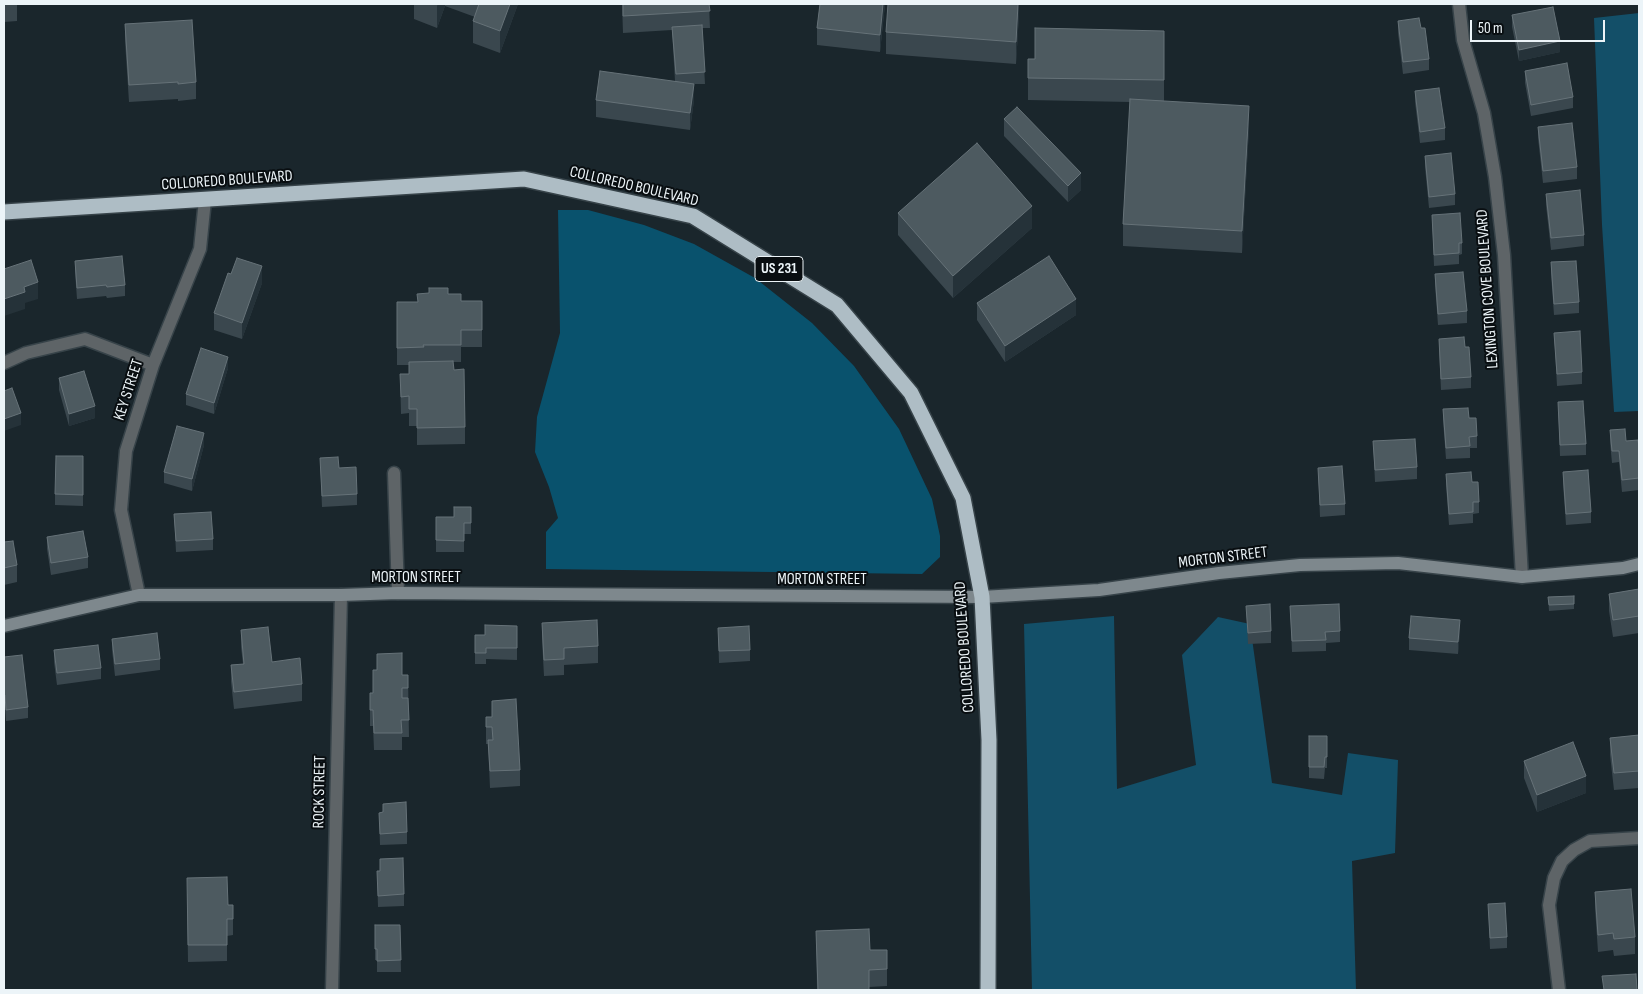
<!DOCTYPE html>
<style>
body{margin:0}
#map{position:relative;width:1643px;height:994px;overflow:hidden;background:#1a262c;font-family:"Sofia Sans Condensed",sans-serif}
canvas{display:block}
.frame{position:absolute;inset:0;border:5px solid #ecf4f8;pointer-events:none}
.scale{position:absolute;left:1470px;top:20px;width:135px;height:22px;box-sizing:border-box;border:2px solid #ecf4f8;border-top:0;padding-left:6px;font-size:15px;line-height:18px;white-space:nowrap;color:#ecf4f8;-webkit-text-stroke:4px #090e11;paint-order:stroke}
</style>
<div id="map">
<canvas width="1643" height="994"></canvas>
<div class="frame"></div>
<div class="scale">50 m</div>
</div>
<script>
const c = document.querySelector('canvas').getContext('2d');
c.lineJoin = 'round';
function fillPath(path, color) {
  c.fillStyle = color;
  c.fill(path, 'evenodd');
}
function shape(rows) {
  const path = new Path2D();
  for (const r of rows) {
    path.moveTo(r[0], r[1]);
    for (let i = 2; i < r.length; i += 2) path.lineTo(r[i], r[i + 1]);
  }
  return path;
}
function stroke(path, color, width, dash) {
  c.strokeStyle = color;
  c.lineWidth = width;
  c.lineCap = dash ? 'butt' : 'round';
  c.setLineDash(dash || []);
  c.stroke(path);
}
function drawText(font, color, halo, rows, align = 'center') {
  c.font = font + ' "Sofia Sans Condensed",sans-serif';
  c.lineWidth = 4;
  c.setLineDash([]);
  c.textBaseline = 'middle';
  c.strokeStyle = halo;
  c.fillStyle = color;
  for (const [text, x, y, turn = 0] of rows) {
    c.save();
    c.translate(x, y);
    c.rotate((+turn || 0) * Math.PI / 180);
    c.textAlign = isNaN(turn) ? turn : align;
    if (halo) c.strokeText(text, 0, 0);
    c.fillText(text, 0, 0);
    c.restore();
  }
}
fillPath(shape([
 [558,210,588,210,644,225,694,244,755,278,812,323,854,366,899,429,932,499,940,536,940,557,922,574,546,569,546,532,558,518,549,487,535,452,537,417,560,333]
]), '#09526d');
fillPath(shape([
 [1639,13,1639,411,1614,412,1602,225,1594,18],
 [1114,616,1117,789,1196,765,1182,655,1218,617,1250,624,1272,783,1342,795,1348,753,1398,760,1395,853,1352,861,1356,990,1032,990,1024,624]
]), '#134f68');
const street = shape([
 [1459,4,1463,40,1484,113,1495,177,1504,255,1522,577],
 [4,363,26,353,85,339,153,365],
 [394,473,398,593],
 [139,595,121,510,126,451,153,365,200,249,205,200],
 [332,990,341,595],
 [1559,990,1549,905,1554,878,1562,861,1574,850,1590,841,1639,838]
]);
const secondary = shape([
 [4,626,139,595,341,595,398,593,982,597,1099,590,1219,573,1300,565,1398,563,1522,577,1623,568,1639,564]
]);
const highway = shape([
 [4,212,524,179,693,216,837,305,911,393,963,498,982,597,989,740,988,990]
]);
stroke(street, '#374349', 15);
stroke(secondary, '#374349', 15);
stroke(highway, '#374349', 18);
stroke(street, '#5e6467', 12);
stroke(secondary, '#7e888d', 12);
stroke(highway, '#aebdc5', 15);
fillPath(shape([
 [4,4,17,4,17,21,4,22],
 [414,4,518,4,500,53,473,43,473,21,475,17,445,6,437,28,414,19],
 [622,4,709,4,710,28,702,28,705,84,694,84,694,100,690,130,596,117,596,100,675,81,672,30,623,33],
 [820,4,885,4,880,52,817,45,817,28],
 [1019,4,1019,14,1016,64,886,54,886,32],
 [1512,15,1560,52,1519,61,1512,27],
 [1398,21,1421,28,1429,59,1429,70,1403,74,1398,33],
 [125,24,196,82,196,99,178,101,178,99,129,102,125,41],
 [1164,31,1164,101,1249,128,1242,253,1123,246,1123,224,1130,102,1028,100,1028,59,1035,59],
 [1525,71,1573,97,1573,108,1531,116,1525,83],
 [1415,91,1445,128,1445,140,1420,143,1415,102],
 [1004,119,1081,190,1068,202,1004,136],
 [1538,127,1577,167,1577,179,1543,183,1538,138],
 [1425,156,1455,194,1455,205,1429,208,1425,167],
 [1546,194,1584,235,1584,246,1551,250,1546,205],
 [898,213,1032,228,953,298,898,235],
 [1432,215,1462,243,1462,254,1459,255,1459,264,1434,266],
 [75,261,125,285,125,296,107,298,106,296,77,299,75,272],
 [1551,262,1579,302,1579,313,1554,315,1551,274],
 [1435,274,1467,311,1467,323,1438,325,1435,285],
 [262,283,242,339,214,330,214,313],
 [448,294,461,301,482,330,482,347,461,347,461,362,453,362,454,370,465,427,465,444,417,445,417,426,409,426,409,413,401,414,400,374,409,374,409,365,397,365,397,302,418,302],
 [977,303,1076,315,1005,362,977,320],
 [1554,333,1582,372,1582,384,1557,386],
 [1439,339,1465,347,1471,377,1471,388,1441,390,1439,350],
 [228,368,214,414,186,405,186,394],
 [59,378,95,418,69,426,59,390],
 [1558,402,1586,444,1586,455,1560,456],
 [1443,409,1469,418,1477,436,1477,448,1470,448,1470,458,1446,459,1443,420],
 [1610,430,1626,441,1639,447,1639,490,1622,492,1619,462,1612,463,1610,442],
 [1373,441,1417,467,1417,479,1375,482],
 [204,445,192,491,164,483,164,472],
 [83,456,83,506,55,505,55,494],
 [320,458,339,468,357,494,357,505,322,507],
 [1318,468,1345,504,1345,515,1320,517],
 [1563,472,1591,512,1591,523,1566,525,1563,484],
 [1446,474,1472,482,1479,502,1479,513,1473,514,1473,523,1449,525,1446,485],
 [471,507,471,534,464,534,464,552,436,552,436,517,454,517],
 [174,514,213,539,213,550,176,552],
 [47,537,88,557,88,568,51,575,47,549],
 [4,542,17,565,17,582,4,585],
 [1639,589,1639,633,1613,637,1609,611,1609,594],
 [1574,596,1574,609,1549,611,1548,597],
 [1246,606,1271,631,1271,643,1248,644],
 [1290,606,1340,631,1340,642,1326,643,1326,651,1292,652],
 [542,623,598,646,598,663,564,665,564,675,544,676,542,640],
 [517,626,517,660,486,659,486,664,475,664,475,635,485,635],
 [718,628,750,650,750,661,719,663],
 [241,630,272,662,302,684,302,701,234,709,231,682,231,665,243,664,241,647],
 [1460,631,1458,654,1409,650,1409,638],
 [112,639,160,659,160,670,115,676,112,650],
 [54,650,101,668,101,679,57,685,54,662],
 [4,657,28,707,28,718,6,721,5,706,4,706],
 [402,675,408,675,409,737,402,737,402,750,374,750,373,726,370,726,370,693,373,693],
 [492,701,520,770,520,786,490,788,488,744,486,744,486,717,492,717],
 [1639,735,1639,788,1614,790,1610,755,1610,738],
 [1309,736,1327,736,1327,768,1325,768,1324,779,1309,778],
 [1524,761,1586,793,1537,812,1524,778],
 [379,813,407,832,407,844,380,845],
 [377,871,404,894,404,906,378,907],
 [1595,892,1635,937,1635,954,1614,956,1613,950,1598,952,1595,908],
 [187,894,228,905,233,919,233,935,227,936,227,961,188,962],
 [1488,904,1507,937,1507,948,1490,949],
 [375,925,400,925,401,972,377,972,377,960,375,960],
 [816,931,870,950,887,950,887,986,869,987,869,990,817,990]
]), '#3a474e');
fillPath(shape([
 [438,4,445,4,445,6,437,28,437,6],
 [510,4,518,4,500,53,500,31],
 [883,4,885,4,880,52,880,35],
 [1018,4,1019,4,1019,14,1016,64,1016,42],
 [1560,41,1560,52,1519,61,1519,50],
 [694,84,694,100,690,130,690,113],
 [1249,106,1249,128,1242,253,1242,231],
 [1081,173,1081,190,1068,202,1068,186],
 [1032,206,1032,228,953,298,953,276],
 [262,266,262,283,242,339,242,323],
 [38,282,38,299,25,303,25,309,4,316,4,299,24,287],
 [1076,299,1076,315,1005,362,1005,346],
 [228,357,228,368,214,414,214,403],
 [95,406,95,418,69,426,69,414],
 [21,413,21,425,4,431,4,419],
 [204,433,204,445,192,491,192,479],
 [1460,620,1460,631,1458,654,1458,642],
 [1586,776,1586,793,1537,812,1537,795]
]), '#253239');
const building = shape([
 [479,4,510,4,500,31,473,21,479,4],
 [623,4,709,4,710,11,623,16,623,4],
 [820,4,883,4,880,35,817,28,820,4],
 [888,4,1018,4,1016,42,886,32,888,4],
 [1553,7,1560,41,1519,50,1512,15,1553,7],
 [1419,18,1421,28,1425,28,1429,59,1403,62,1398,21,1419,18],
 [192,20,196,82,178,84,178,82,129,85,125,24,192,20],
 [702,25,705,72,676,74,672,27,702,25],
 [1035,28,1164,31,1164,80,1028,78,1028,59,1035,59,1035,28],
 [1567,63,1573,97,1531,105,1525,71,1567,63],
 [600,71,694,84,690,113,596,100,600,71],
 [1439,88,1445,128,1420,132,1415,91,1439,88],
 [1130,99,1249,106,1242,231,1123,224,1130,99],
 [1017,107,1081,173,1068,186,1004,119,1017,107],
 [1572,123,1577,167,1543,171,1538,127,1572,123],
 [977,143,1032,206,953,276,898,213,977,143],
 [1451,153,1455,194,1429,197,1425,156,1451,153],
 [1580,190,1584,235,1551,238,1546,194,1580,190],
 [1460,213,1462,243,1459,243,1459,253,1434,255,1432,215,1460,213],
 [122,256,125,285,107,287,106,285,77,288,75,261,122,256],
 [1049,256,1076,299,1005,346,977,303,1049,256],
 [237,258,262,266,242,323,214,313,228,273,231,274,237,258],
 [31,260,38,282,24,287,25,292,4,299,4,269,31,260],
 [1576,261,1579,302,1554,304,1551,262,1576,261],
 [1463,272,1467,311,1438,314,1435,274,1463,272],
 [429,288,448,288,448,294,461,294,461,301,482,301,482,330,461,330,461,345,423,345,424,347,397,348,397,302,418,302,417,294,429,293,429,288],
 [1580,331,1582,372,1557,374,1554,333,1580,331],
 [1464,337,1465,347,1469,347,1471,377,1441,379,1439,339,1464,337],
 [201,348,228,357,214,403,186,394,201,348],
 [453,361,454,370,464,369,465,427,417,428,417,409,409,409,409,396,401,397,400,374,409,374,409,362,453,361],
 [84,371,95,406,69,414,59,378,84,371],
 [12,388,21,413,4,419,4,391,12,388],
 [1583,401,1586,444,1560,445,1558,402,1583,401],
 [1468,408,1469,418,1476,418,1477,436,1469,437,1470,446,1446,448,1443,409,1468,408],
 [177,426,204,433,192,479,164,472,177,426],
 [1625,429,1626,441,1638,440,1639,447,1639,478,1622,480,1619,451,1612,451,1610,430,1625,429],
 [1415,439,1417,467,1375,470,1373,441,1415,439],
 [56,456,83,456,83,495,55,494,56,456],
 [338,457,339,468,356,467,357,494,322,496,320,458,338,457],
 [1342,466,1345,504,1320,505,1318,468,1342,466],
 [1588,470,1591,512,1566,514,1563,472,1588,470],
 [1471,472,1472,482,1478,482,1479,502,1473,502,1473,512,1449,514,1446,474,1471,472],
 [454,507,471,507,471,523,464,523,464,541,436,540,436,517,454,517,454,507],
 [211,512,213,539,176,541,174,514,211,512],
 [83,531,88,557,51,563,47,537,83,531],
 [13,541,17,565,4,568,4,542,13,541],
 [1639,589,1639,616,1613,620,1609,594,1639,589],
 [1574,596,1574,604,1549,605,1548,597,1574,596],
 [1270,604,1271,631,1248,633,1246,606,1270,604],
 [1339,604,1340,631,1325,632,1326,640,1292,641,1290,606,1339,604],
 [1411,616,1460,620,1458,642,1409,638,1411,616],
 [597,620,598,646,564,648,564,659,544,660,542,623,597,620],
 [485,625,517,626,517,648,486,648,486,653,475,653,475,635,485,635,485,625],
 [749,626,750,650,719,651,718,628,749,626],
 [268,627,272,662,300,658,302,684,234,692,231,665,244,664,241,630,268,627],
 [157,633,160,659,115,664,112,639,157,633],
 [98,645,101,668,57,673,54,650,98,645],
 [402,653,402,675,408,675,408,688,402,688,402,698,408,698,409,720,401,720,402,733,374,733,373,710,370,710,370,693,373,693,373,670,377,670,377,654,402,653],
 [22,655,28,707,6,710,5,695,4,695,4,657,22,655],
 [516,699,520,770,490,771,488,740,493,740,492,727,486,727,486,717,492,717,492,701,516,699],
 [1639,735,1639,771,1614,773,1610,738,1639,735],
 [1309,736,1327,736,1327,757,1325,757,1324,767,1309,767,1309,736],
 [1573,742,1586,776,1537,795,1524,761,1573,742],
 [406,802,407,832,380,834,379,813,383,812,383,804,406,802],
 [403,858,404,894,378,896,377,871,380,871,380,859,403,858],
 [227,877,228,905,233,905,233,919,227,919,227,945,188,945,187,878,227,877],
 [1631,889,1635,937,1614,939,1613,933,1598,935,1595,892,1631,889],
 [1505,903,1507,937,1490,938,1488,904,1505,903],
 [375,925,400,925,401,960,377,961,377,949,375,949,375,925],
 [869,929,870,950,887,950,887,969,869,970,869,990,818,990,816,931,869,929],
 [1636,974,1637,990,1604,990,1602,976,1636,974]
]);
fillPath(building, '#4d5a60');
stroke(building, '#667278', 1);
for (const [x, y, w] of [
 [779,269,48]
]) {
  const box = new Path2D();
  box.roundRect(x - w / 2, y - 12.5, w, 25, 4);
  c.fillStyle = '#090e11';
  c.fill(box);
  stroke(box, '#ecf4f8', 1);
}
drawText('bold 15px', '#ecf4f8', null, [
 ["US 231",779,269]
]);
drawText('16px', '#ecf4f8', '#090e11', [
 ["COLLOREDO BOULEVARD",227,181,-4],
 ["COLLOREDO BOULEVARD",634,187,13],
 ["LEXINGTON COVE BOULEVARD",1488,289,-94],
 ["KEY STREET",129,390,-72],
 ["MORTON STREET",1223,558,-7],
 ["MORTON STREET",416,578],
 ["MORTON STREET",822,580],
 ["COLLOREDO BOULEVARD",965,647,-94],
 ["ROCK STREET",320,792,-89]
]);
</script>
